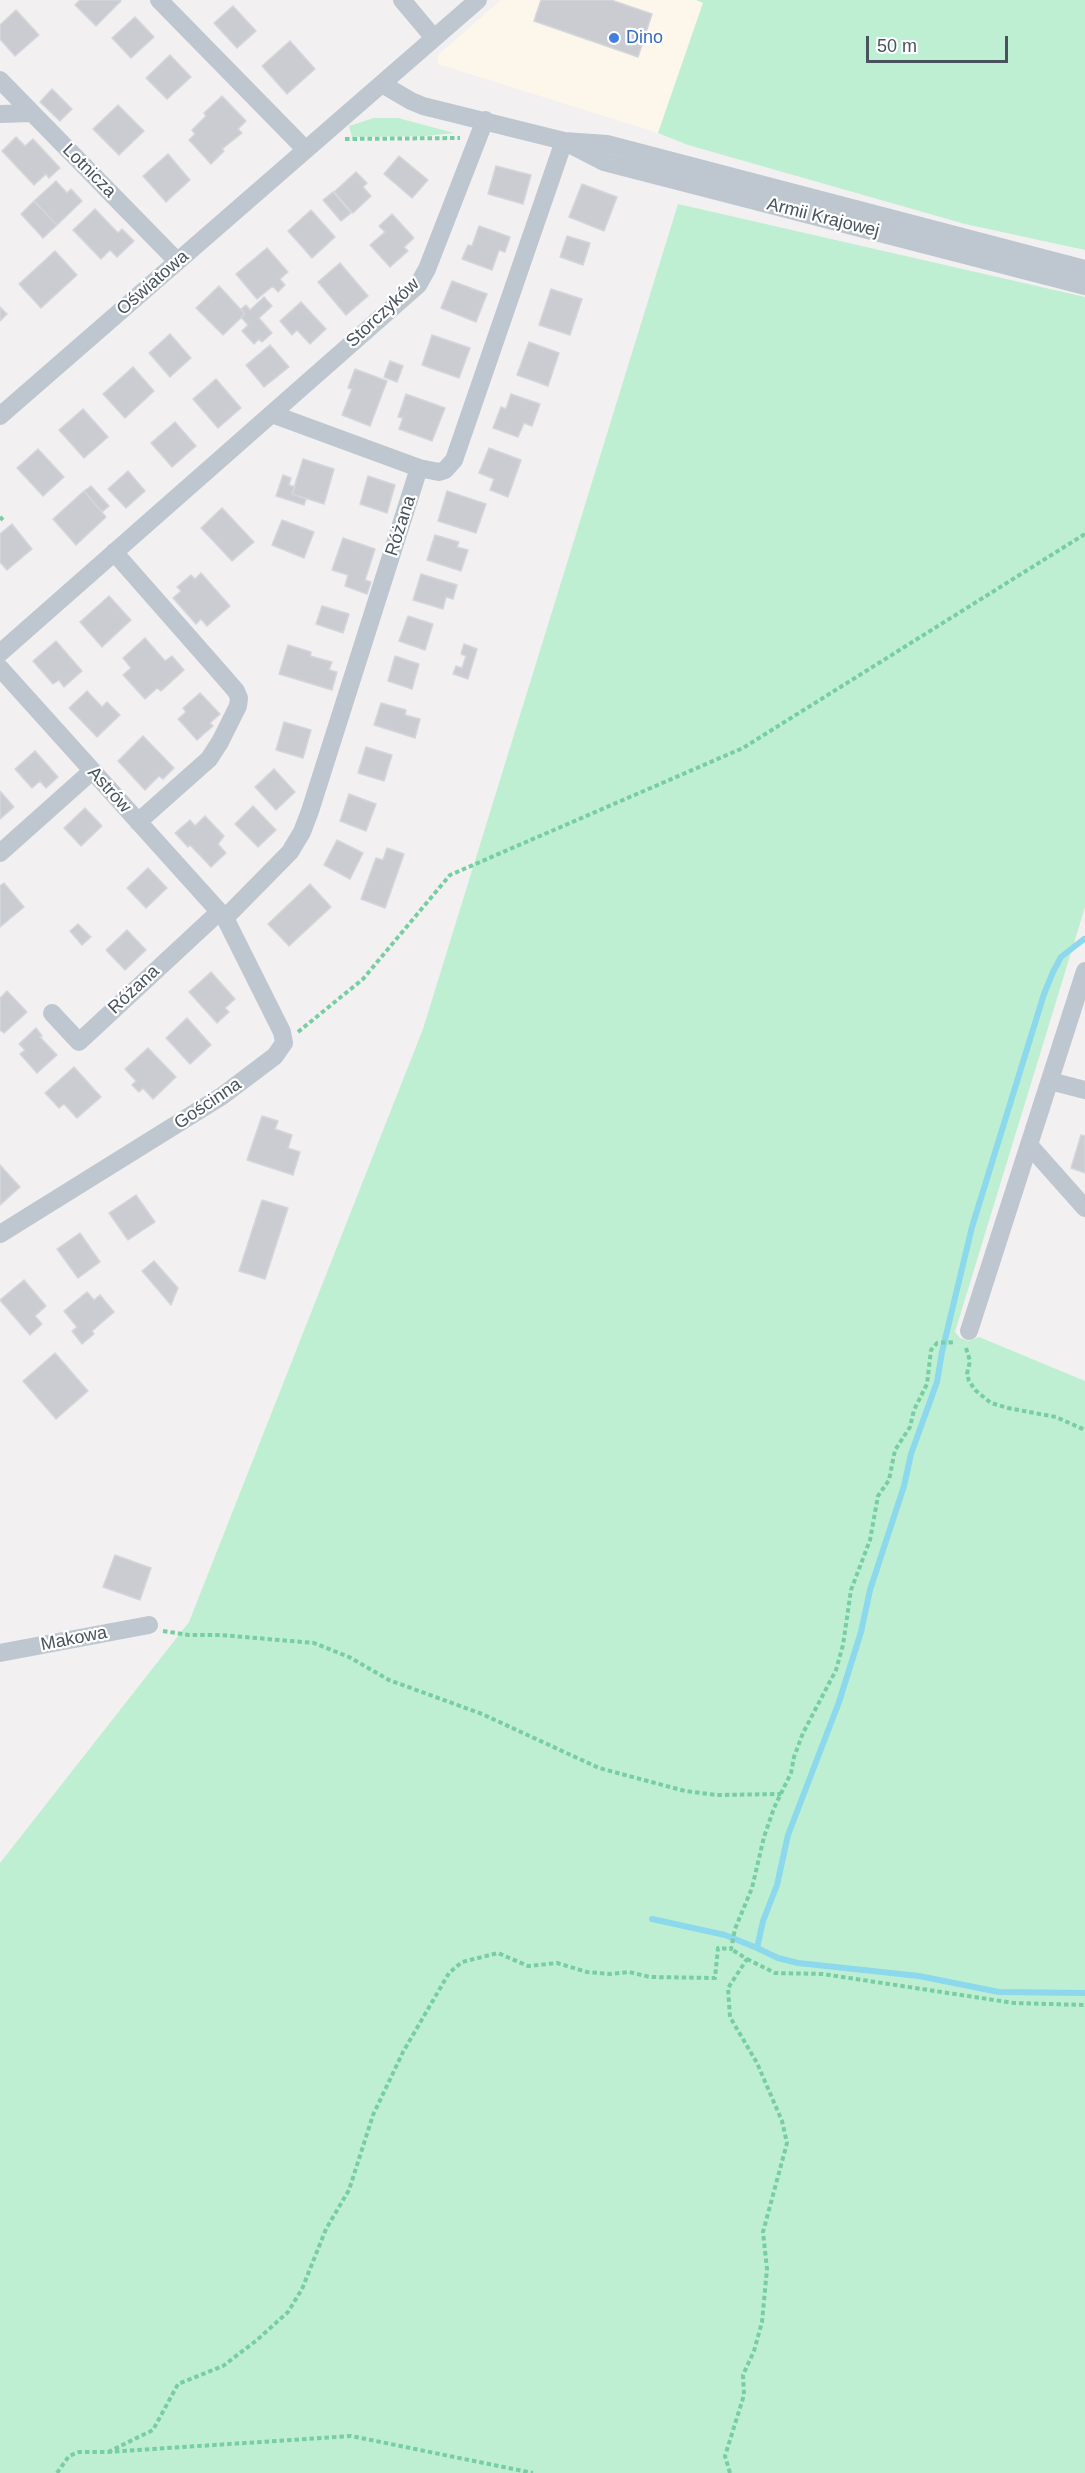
<!DOCTYPE html>
<meta charset="utf-8">
<style>
body{margin:0}
#map{position:relative;width:1085px;height:2473px;overflow:hidden;background:#f2f0f0;font-family:Helvetica,sans-serif}
canvas{display:block}
.scale{position:absolute;left:866px;top:36px;width:142px;height:27px;box-sizing:border-box;border:3px solid #48535d;border-top:0;padding-left:8px;font-size:18px;line-height:21px;white-space:nowrap;color:#48535d;-webkit-text-stroke:4px #fff;paint-order:stroke}
</style>
<div id="map">
<canvas width="1085" height="2473"></canvas>
<div class="scale">50 m</div>
</div>
<script>
const c = document.querySelector('canvas').getContext('2d');
c.lineJoin = 'round';
function fillPath(path, color) {
  c.fillStyle = color;
  c.fill(path, 'evenodd');
}
function shape(rows) {
  const path = new Path2D();
  for (const r of rows) {
    path.moveTo(r[0], r[1]);
    for (let i = 2; i < r.length; i += 2) path.lineTo(r[i], r[i + 1]);
  }
  return path;
}
function stroke(path, color, width, dash) {
  c.strokeStyle = color;
  c.lineWidth = width;
  c.lineCap = dash ? 'butt' : 'round';
  c.setLineDash(dash || []);
  c.stroke(path);
}
function drawText(font, color, halo, rows, align = 'center') {
  c.font = font + ' Helvetica,sans-serif';
  c.lineWidth = 4.5;
  c.setLineDash([]);
  c.textBaseline = 'middle';
  c.strokeStyle = halo;
  c.fillStyle = color;
  for (const [text, x, y, turn = 0] of rows) {
    c.save();
    c.translate(x, y);
    c.rotate((+turn || 0) * Math.PI / 180);
    c.textAlign = isNaN(turn) ? turn : align;
    if (halo) c.strokeText(text, 0, 0);
    c.fillText(text, 0, 0);
    c.restore();
  }
}
fillPath(shape([
 [501,0,696,0,703,2,658,133,438,64,438,55]
]), '#fcf7ea');
fillPath(shape([
 [696,0,1085,0,1085,250,965,224,688,145,658,133,703,3],
 [374,118,398,118,454,133,426,136,352,137,349,126],
 [678,204,1085,297,1085,907,955,1332,960,1338,969,1341,979,1337,1085,1381,1085,2473,0,2473,0,1863,189,1622,423,1029]
]), '#bfefd2');
stroke(shape([
 [652,1919,725,1935,757,1948,763,1921,777,1885,788,1835,839,1702,861,1632,870,1590,904,1486,911,1454,937,1382,942,1352,972,1227,1044,994,1053,972,1061,957,1084,939],
 [757,1948,778,1958,798,1963,919,1976,999,1992,1085,1993]
]), '#8cd8ec', 6);
const building = shape([
 [80,0,120,0,121,1,96,26,75,5,80,0],
 [541,0,611,0,652,14,638,57,534,21,541,0],
 [233,6,256,31,237,48,214,23,233,6],
 [16,10,39,35,15,56,0,39,0,25,16,10],
 [135,17,154,37,131,58,112,38,135,17],
 [290,41,315,69,287,94,262,66,290,41],
 [170,55,191,77,167,99,146,78,170,55],
 [52,89,72,109,60,121,40,102,52,89],
 [222,96,246,121,238,129,242,133,222,149,224,151,211,164,189,140,195,134,192,130,206,116,204,113,222,96],
 [118,105,144,131,119,155,93,129,118,105],
 [16,137,25,146,33,139,60,168,49,178,46,174,34,185,2,151,16,137],
 [168,154,190,180,166,202,143,176,168,154],
 [399,156,428,180,412,198,384,174,399,156],
 [496,166,531,175,523,204,488,194,496,166],
 [356,172,367,183,363,187,371,196,353,213,334,192,356,172],
 [56,181,67,193,71,189,82,201,57,225,34,201,56,181],
 [582,184,617,197,604,231,569,217,582,184],
 [333,192,351,213,341,221,323,200,333,192],
 [34,201,57,225,43,238,21,214,34,201],
 [95,209,118,233,122,229,134,241,117,257,110,250,101,259,73,230,95,209],
 [311,210,335,237,312,258,288,231,311,210],
 [392,214,414,238,404,247,408,251,390,267,370,245,385,232,379,226,392,214],
 [479,226,510,237,505,252,499,250,492,270,462,259,468,245,472,246,479,226],
 [567,236,590,243,583,265,560,257,567,236],
 [267,248,288,272,280,279,285,285,278,292,273,286,257,299,236,274,267,248],
 [55,251,77,275,41,308,19,284,55,251],
 [340,263,368,296,346,315,318,282,340,263],
 [452,281,487,294,476,322,441,308,452,281],
 [219,286,245,314,223,335,196,308,219,286],
 [551,289,582,299,570,335,539,325,551,289],
 [264,297,272,306,259,318,272,333,262,342,259,339,254,344,242,331,248,325,241,317,245,314,241,309,246,305,250,310,264,297],
 [301,302,326,329,310,344,297,330,292,335,280,321,301,302],
 [0,307,7,314,0,321,0,307],
 [170,334,191,358,170,377,149,353,170,334],
 [432,335,470,348,459,378,422,365,432,335],
 [529,342,559,353,548,386,517,375,529,342],
 [270,345,289,367,264,387,246,365,270,345],
 [390,361,403,366,397,382,384,377,390,361],
 [133,367,154,391,125,418,103,394,133,367],
 [355,369,387,381,370,426,342,415,352,389,348,388,355,369],
 [216,379,241,408,218,428,193,399,216,379],
 [406,394,445,408,432,441,399,429,403,418,398,417,406,394],
 [511,394,540,404,532,426,524,423,518,437,493,428,501,407,506,409,511,394],
 [83,409,108,437,84,458,59,430,83,409],
 [175,422,196,446,172,467,151,443,175,422],
 [489,448,521,460,508,497,490,490,494,479,479,473,489,448],
 [38,449,64,477,43,496,17,468,38,449],
 [303,459,334,469,324,504,292,494,303,459],
 [128,471,145,491,126,508,108,489,128,471],
 [283,475,291,478,289,485,295,487,292,494,306,499,304,505,276,496,283,475],
 [368,476,395,485,387,513,360,504,368,476],
 [91,486,109,506,102,512,84,491,91,486],
 [84,491,106,517,76,545,53,519,84,491],
 [447,491,486,504,476,533,438,521,447,491],
 [222,508,254,542,232,561,201,528,222,508],
 [282,520,314,532,304,558,272,545,282,520],
 [12,524,32,549,7,570,0,562,0,534,12,524],
 [435,535,459,542,457,547,468,550,461,571,427,560,435,535],
 [343,538,375,549,365,580,371,582,367,594,345,586,348,575,332,570,343,538],
 [201,573,230,606,207,626,201,619,196,624,173,598,181,591,177,587,191,575,195,579,201,573],
 [421,574,457,585,453,599,446,597,443,609,413,600,421,574],
 [109,596,131,620,102,647,80,622,109,596],
 [322,606,349,614,343,633,316,624,322,606],
 [408,616,433,624,425,650,399,641,408,616],
 [145,638,165,661,172,656,184,670,161,691,157,688,145,699,123,675,131,668,123,658,145,638],
 [56,641,82,671,64,687,59,680,53,684,33,661,56,641],
 [464,644,477,649,468,679,453,674,456,666,462,668,466,656,461,654,464,644],
 [288,645,311,652,310,656,332,662,329,670,337,672,332,690,279,674,288,645],
 [395,656,419,664,412,689,388,681,395,656],
 [87,691,102,707,107,702,120,715,97,737,69,708,87,691],
 [200,693,220,714,210,723,213,726,197,740,178,719,186,712,183,708,200,693],
 [381,703,406,710,405,715,420,719,415,738,374,725,381,703],
 [284,722,311,730,303,758,276,750,284,722],
 [143,736,174,768,163,779,159,776,145,790,118,761,143,736],
 [366,747,392,755,384,781,358,773,366,747],
 [35,751,58,777,46,788,40,781,32,788,15,769,35,751],
 [274,769,295,792,276,810,255,787,274,769],
 [0,791,14,807,0,819,0,791],
 [349,794,376,804,366,831,340,821,349,794],
 [253,806,276,830,258,847,235,824,253,806],
 [85,808,102,826,81,846,64,828,85,808],
 [205,816,224,836,218,844,226,853,211,867,190,845,188,847,175,833,190,820,195,826,205,816],
 [337,840,363,853,350,879,324,865,337,840],
 [387,848,404,854,385,908,361,899,376,858,383,860,387,848],
 [148,868,167,888,146,908,127,888,148,868],
 [4,883,24,907,0,927,0,886,4,883],
 [310,884,331,907,289,946,268,924,310,884],
 [78,924,91,937,82,945,70,931,78,924],
 [127,930,146,950,125,970,106,950,127,930],
 [211,972,235,999,225,1008,229,1012,217,1023,189,992,211,972],
 [7,991,27,1012,4,1033,0,1030,0,998,7,991],
 [187,1018,211,1045,190,1064,166,1038,187,1018],
 [36,1028,42,1036,40,1037,57,1055,37,1073,20,1054,25,1050,19,1044,36,1028],
 [148,1048,176,1077,153,1099,143,1088,139,1092,132,1085,136,1081,125,1069,148,1048],
 [74,1067,101,1097,77,1118,64,1104,59,1108,45,1093,74,1067],
 [262,1116,278,1121,275,1129,292,1135,288,1148,300,1152,293,1175,247,1160,262,1116],
 [1081,1135,1085,1136,1085,1173,1071,1168,1081,1135],
 [0,1165,20,1187,0,1205,0,1165],
 [136,1195,155,1222,128,1240,109,1213,136,1195],
 [262,1200,288,1208,265,1279,239,1271,262,1200],
 [80,1233,100,1262,78,1278,57,1249,80,1233],
 [154,1261,178,1288,171,1305,142,1271,154,1261],
 [24,1280,46,1306,35,1316,42,1324,30,1335,0,1300,24,1280],
 [87,1292,94,1300,100,1295,114,1312,92,1331,94,1334,82,1344,72,1331,77,1327,64,1311,87,1292],
 [55,1353,88,1391,56,1419,23,1381,55,1353],
 [115,1555,151,1568,140,1600,103,1587,115,1555]
]);
fillPath(building, '#caccd2');
stroke(building, '#d4d6db', 1.5);
stroke(shape([
 [345,139,460,138],
 [0,517,3,520],
 [298,1032,363,979,450,875,743,748,1085,534],
 [966,1348,970,1361,967,1374,969,1381,975,1390,991,1403,1008,1408,1056,1417,1085,1430],
 [163,1631,189,1635,221,1635,314,1643,349,1657,389,1680,482,1714,599,1768,685,1791,717,1795,781,1794],
 [747,1959,775,1973,823,1974,1014,2003,1085,2005],
 [108,2452,153,2430,178,2384,223,2366,257,2340,288,2312,302,2289,326,2229,349,2190,373,2115,403,2052,449,1973,462,1962,498,1953,528,1966,557,1963,587,1972,610,1974,629,1972,650,1977,715,1978,718,1948,731,1949,735,1929,752,1888,764,1837,774,1808,791,1773,794,1757,803,1733,836,1670,843,1645,851,1590,870,1540,878,1496,889,1480,895,1450,910,1427,914,1410,927,1384,931,1350,937,1343,956,1342],
 [57,2473,69,2456,79,2452,108,2452,351,2436,533,2473],
 [730,2473,725,2456,744,2395,743,2375,754,2351,762,2322,767,2269,763,2232,787,2143,782,2121,757,2063,730,2017,728,1988,747,1959,731,1949]
]), '#77cea3', 4, [4.5, 3]);
stroke(shape([
 [159,0,305,149],
 [402,0,434,38],
 [0,80,177,261],
 [382,84,411,101,423,106,564,141,607,144,1085,269],
 [0,114,32,113],
 [571,145,604,162,1085,286],
 [272,414,419,468],
 [0,416,478,0],
 [114,552,223,676,236,691,239,698,238,706,220,742,209,759,138,822],
 [0,653,418,285,427,269,485,120],
 [0,668,225,918,282,1032,284,1043,275,1056,222,1096,0,1234],
 [0,853,92,771],
 [225,918,290,852,302,832,310,811,419,468,439,472,445,470,454,460,564,141],
 [52,1013,79,1042,219,912],
 [1050,1081,1085,1090],
 [1029,1145,1085,1208],
 [969,1331,1085,971],
 [0,1653,149,1625]
]), '#bec7cf', 18);
for (const [x, y, r, color] of [
 [614,38,6,"#3f7fe0"]
]) {
  const dot = new Path2D();
  dot.arc(x, y, r, 0, 2 * Math.PI);
  c.fillStyle = color;
  c.fill(dot);
  stroke(dot, '#fff', 2);
}
drawText('18px', '#366cbe', '#fff', [
 ["Dino",626,38]
], 'left');
drawText('18px', '#48535d', '#fff', [
 ["Lotnicza",89,171,45],
 ["Armii Krajowej",823,218,14],
 ["Oświatowa",153,283,-41],
 ["Storczyków",383,313,-43],
 ["Różana",401,526,-72],
 ["Astrów",109,790,48],
 ["Różana",134,990,-43],
 ["Gościnna",208,1104,-34],
 ["Makowa",74,1639,-11]
]);
</script>
